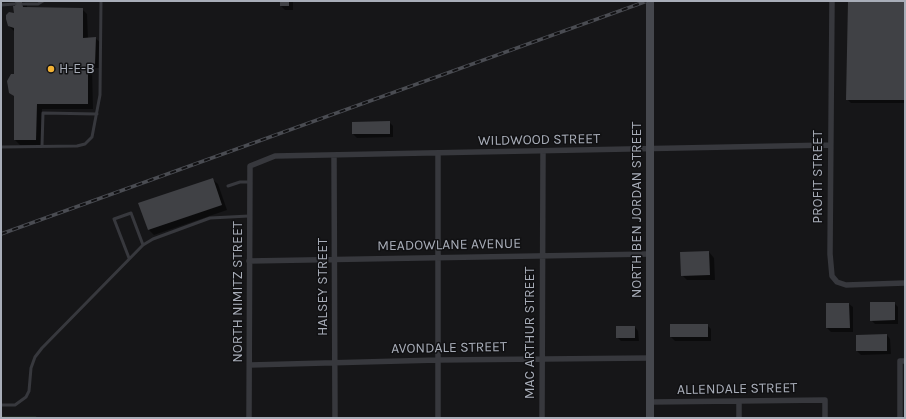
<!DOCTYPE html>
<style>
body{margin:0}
#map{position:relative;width:906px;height:419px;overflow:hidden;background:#161618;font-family:Karla,sans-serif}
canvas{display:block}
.frame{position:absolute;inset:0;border:2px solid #a8adb8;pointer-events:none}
</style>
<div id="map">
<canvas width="906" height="419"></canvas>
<div class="frame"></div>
</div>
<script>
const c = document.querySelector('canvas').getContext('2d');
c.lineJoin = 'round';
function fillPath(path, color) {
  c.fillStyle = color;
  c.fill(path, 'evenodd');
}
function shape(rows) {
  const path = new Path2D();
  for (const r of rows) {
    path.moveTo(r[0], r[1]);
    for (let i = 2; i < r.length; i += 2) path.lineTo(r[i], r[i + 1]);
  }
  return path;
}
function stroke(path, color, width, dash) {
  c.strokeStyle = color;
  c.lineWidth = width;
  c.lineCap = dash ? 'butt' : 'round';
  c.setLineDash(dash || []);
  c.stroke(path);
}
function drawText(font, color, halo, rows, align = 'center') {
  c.font = font + ' Karla,sans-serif';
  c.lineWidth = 3;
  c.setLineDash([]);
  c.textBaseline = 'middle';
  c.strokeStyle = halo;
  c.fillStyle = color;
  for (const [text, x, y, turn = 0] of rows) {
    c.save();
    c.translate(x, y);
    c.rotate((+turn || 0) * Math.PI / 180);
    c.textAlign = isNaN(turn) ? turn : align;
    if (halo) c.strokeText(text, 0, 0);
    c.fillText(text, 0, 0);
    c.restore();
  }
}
fillPath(shape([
 [1,416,36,416,37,418,1,418]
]), '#1e261f');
fillPath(shape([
 [16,1,23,1,27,4,27,8,82,9,87,14,88,39,95,38,101,43,100,68,92,68,93,109,42,109,41,145,20,145,15,140,15,97,10,92,15,75,14,31,9,26,15,14],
 [281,1,293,1,293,10,285,10,281,6],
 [849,1,905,1,905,103,851,103,847,99],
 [389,122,393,126,393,137,357,138,353,134],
 [212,179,218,184,227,210,154,235,149,230],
 [709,252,714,258,715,280,687,280,682,275],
 [894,303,898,307,898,324,875,324,871,320],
 [849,304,853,307,853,332,831,332,827,328],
 [707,325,711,329,711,341,675,341,671,337],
 [635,327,638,331,639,341,621,341,617,337],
 [887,335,890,339,891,354,861,355,857,351]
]), '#0007');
fillPath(shape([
 [15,1,22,1,23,7,83,8,83,38,96,37,95,64,88,63,88,104,37,104,36,140,14,140,14,96,9,93,7,81,11,74,14,74,14,28,8,26,6,19,6,15,9,12,14,13,13,6,15,6],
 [280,1,289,1,289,6,280,6],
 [848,1,905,1,905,100,846,100],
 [390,121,390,134,352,134,352,122],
 [213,178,222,205,148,230,138,203],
 [709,251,710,275,681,276,680,252],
 [870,302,895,302,895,320,870,321],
 [826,303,849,303,850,328,826,328],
 [670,324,708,324,708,337,670,337],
 [616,326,635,326,635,338,616,338],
 [887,334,887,351,856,351,856,335]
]), '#404145');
stroke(shape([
 [23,4,38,4,43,1],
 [1,5,15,4],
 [42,146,43,113,97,114],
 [1,147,77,146,85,144,92,137,100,95,101,1],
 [228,186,240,182,250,182],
 [129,258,114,219,131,213,143,245],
 [1,405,15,405,26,397,29,391,31,368,35,357,42,348,143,245,153,239,210,218,249,216]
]), '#37383d', 3);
stroke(shape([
 [832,1,830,254,832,276,837,282,846,285,905,283],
 [334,155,335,418],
 [249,261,650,254],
 [250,365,438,360,650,358],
 [651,402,825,400,825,418],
 [249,418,250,166,275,156,830,145],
 [438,418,438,154],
 [542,418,543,152],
 [739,418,739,401],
 [900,418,900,361,905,361]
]), '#37383d', 5.5);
stroke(shape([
 [650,1,650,418]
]), '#45474d', 8);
const rail = shape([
 [1,234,647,1]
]);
stroke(rail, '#4a4c52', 3.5);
stroke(rail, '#111113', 2, [6]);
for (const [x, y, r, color] of [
 [51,69,4,"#f2b134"]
]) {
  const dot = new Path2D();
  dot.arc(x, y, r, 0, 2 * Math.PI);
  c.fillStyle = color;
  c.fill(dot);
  stroke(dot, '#111113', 1.5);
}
drawText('14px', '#a8adb8', '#111113', [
 ["H-E-B",59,69]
], 'left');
drawText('14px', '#a8adb8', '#111113', [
 ["WILDWOOD STREET",539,140,-1],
 ["PROFIT STREET",818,177,-90],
 ["NORTH BEN JORDAN STREET",637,210,-90],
 ["MEADOWLANE AVENUE",449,245,-1],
 ["HALSEY STREET",323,287,-90],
 ["NORTH NIMITZ STREET",238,292,-90],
 ["MAC ARTHUR STREET",530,333,-90],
 ["AVONDALE STREET",449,348,-1],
 ["ALLENDALE STREET",737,389,-1]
]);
</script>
